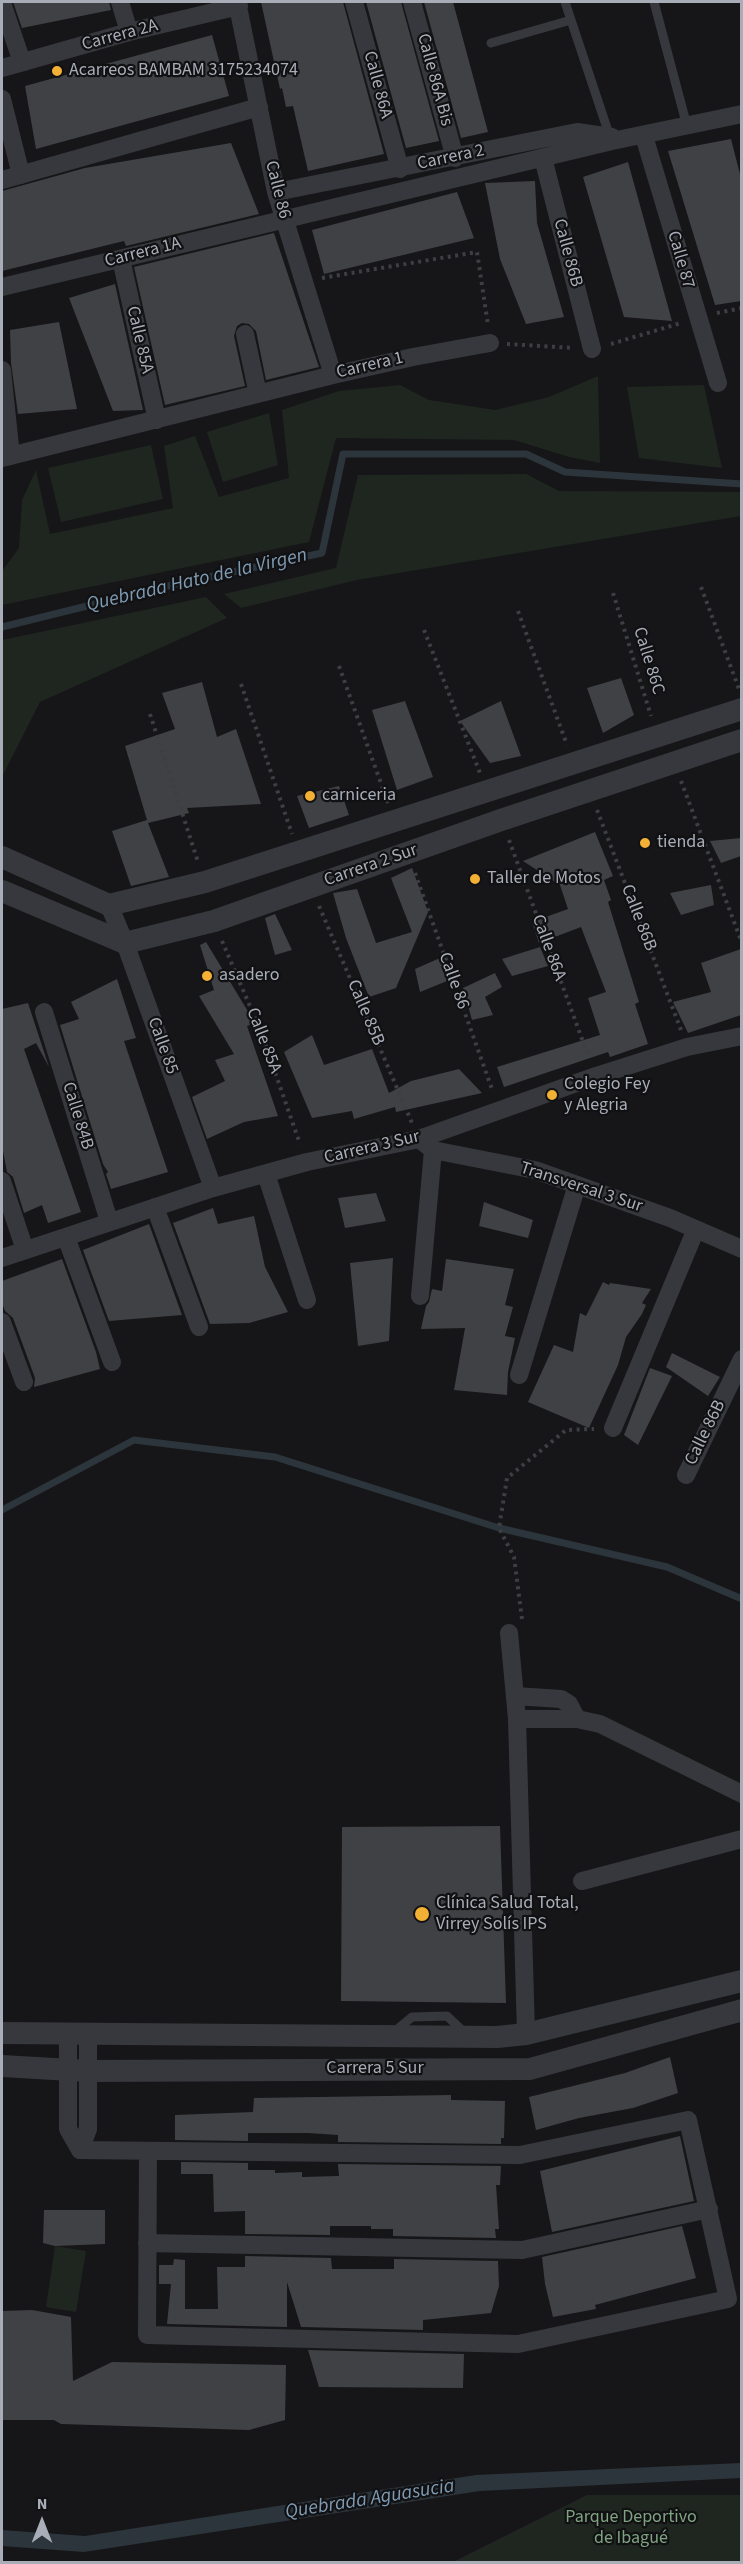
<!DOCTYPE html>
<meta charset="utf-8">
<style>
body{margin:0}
#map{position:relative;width:743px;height:2564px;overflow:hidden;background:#161618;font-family:"Source Sans 3",sans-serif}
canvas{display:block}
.frame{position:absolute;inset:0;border:3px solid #a8adb8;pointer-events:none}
.north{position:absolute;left:12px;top:2492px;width:60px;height:60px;-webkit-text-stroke:4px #111113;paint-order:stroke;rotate:0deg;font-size:16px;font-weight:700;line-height:24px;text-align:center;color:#a8adb8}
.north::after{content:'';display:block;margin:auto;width:21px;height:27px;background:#a8adb8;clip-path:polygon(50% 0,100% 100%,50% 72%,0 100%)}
</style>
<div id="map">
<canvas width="743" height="2564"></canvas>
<div class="frame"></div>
<div class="north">N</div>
</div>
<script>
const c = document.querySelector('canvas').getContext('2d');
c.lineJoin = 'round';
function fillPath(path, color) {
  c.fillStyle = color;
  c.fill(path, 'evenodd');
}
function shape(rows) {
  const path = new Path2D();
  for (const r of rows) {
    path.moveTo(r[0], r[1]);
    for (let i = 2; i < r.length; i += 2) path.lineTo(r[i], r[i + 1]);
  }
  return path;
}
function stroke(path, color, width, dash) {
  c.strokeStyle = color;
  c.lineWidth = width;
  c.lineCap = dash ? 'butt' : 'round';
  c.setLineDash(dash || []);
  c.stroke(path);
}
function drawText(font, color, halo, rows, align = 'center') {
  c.font = font + ' "Source Sans 3",sans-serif';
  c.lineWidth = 4.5;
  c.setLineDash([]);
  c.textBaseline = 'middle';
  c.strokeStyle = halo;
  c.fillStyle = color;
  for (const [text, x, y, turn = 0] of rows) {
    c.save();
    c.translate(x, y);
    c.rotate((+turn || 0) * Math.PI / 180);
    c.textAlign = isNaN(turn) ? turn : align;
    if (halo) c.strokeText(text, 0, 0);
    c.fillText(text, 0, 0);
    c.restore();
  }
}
fillPath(shape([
 [598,376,600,463,569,457,514,440,336,438,309,542,2,605,2,571,19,548,22,500,36,470,50,534,173,508,164,446,195,436,219,497,289,478,282,410,339,391,400,385,429,400,495,410,549,397],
 [704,385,722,468,639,458,627,387],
 [269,413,278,465,223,482,207,432],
 [151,445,163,499,61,522,48,468],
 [526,474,559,491,741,492,741,516,357,580,241,608,224,594,336,568,358,475],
 [206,597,227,618,40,702,2,777,2,640],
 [55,2246,86,2251,76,2312,46,2307],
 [587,2495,741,2495,741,2562,453,2562]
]), '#1e261f');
fillPath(shape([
 [741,2463,741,2478,480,2491,84,2552,2,2546,2,2530,85,2536,476,2475]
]), '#2c353c');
stroke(shape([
 [2,627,176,584,322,553,343,454,526,454,565,472,742,484],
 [2,1510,134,1440,275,1457,499,1528,667,1567,742,1599]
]), '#2c353c', 7);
fillPath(shape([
 [13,2,109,2,111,10,22,28],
 [261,2,343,2,384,154,308,171,293,106,286,107,282,88,280,89],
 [366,2,401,2,439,141,406,148],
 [424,2,453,2,488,132,461,138],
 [212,35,229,96,36,149,25,86],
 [731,139,741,178,741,301,715,305,668,151],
 [231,143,259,214,126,246,124,241,2,271,2,191,85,168],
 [628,162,672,321,624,317,583,177],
 [535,181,537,223,564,317,526,324,500,259,485,183],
 [457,192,474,238,324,274,312,230],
 [274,233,319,367,266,380,256,331,249,324,242,323,237,326,234,336,245,386,165,405,134,267],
 [115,284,143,410,113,411,69,298],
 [59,322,77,409,18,414,11,363,10,330],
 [621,678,634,715,603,733,587,688],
 [202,682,217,737,236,729,261,804,187,808,189,813,148,823,169,877,131,886,112,831,147,820,125,746,175,729,162,693],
 [405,701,433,777,397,790,372,710],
 [501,701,521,756,490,763,460,721],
 [339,786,349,815,309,828,297,796],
 [595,832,613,876,604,880,611,900,608,902,639,1002,635,1004,648,1044,610,1057,608,1052,504,1087,497,1067,600,1035,588,998,606,992,581,927,539,943,532,922,568,909,560,885,523,861],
 [741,838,741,856,721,863,710,841],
 [412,868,428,912,396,988,369,997,346,938,333,893,357,889,376,943,412,932,391,878],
 [711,885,714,905,681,915,670,893],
 [275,914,292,950,275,955,265,918],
 [206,942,255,1023,247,1026,278,1116,244,1122,207,1139,192,1097,225,1081,215,1060,234,1054,199,996,214,990,200,945],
 [540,947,548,966,512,976,502,959],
 [741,949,741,1015,688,1033,673,1002,711,992,701,963],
 [440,958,452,979,420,992,415,969],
 [495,973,502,987,485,997,493,1015,472,1020,463,988],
 [117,979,136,1038,124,1041,168,1172,111,1189,106,1174,108,1172,103,1164,60,1025,79,1019,71,1002],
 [28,1003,49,1067,36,1043,24,1049,81,1212,48,1223,42,1205,24,1213,13,1177,7,1172,2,1146,2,1009],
 [312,1035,324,1065,372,1049,389,1093,411,1081,459,1069,482,1093,396,1112,395,1107,354,1119,352,1111,312,1118,284,1052],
 [376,1193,386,1221,345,1228,338,1198],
 [484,1202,533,1220,528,1238,479,1226],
 [213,1208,218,1224,254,1216,265,1267,288,1312,249,1323,210,1324,173,1223],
 [149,1224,182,1315,109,1321,83,1250],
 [393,1258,389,1341,358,1346,350,1263],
 [62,1259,96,1352,100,1369,34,1387,35,1378,13,1318,5,1311,2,1303,2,1281],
 [446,1259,514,1269,505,1305,513,1307,505,1336,515,1338,508,1372,507,1395,454,1390,465,1328,421,1329,426,1306,429,1302,432,1289,442,1291],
 [603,1282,609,1285,610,1283,651,1289,642,1303,646,1305,642,1314,626,1337,618,1365,589,1428,528,1402,554,1345,573,1352,580,1313,586,1316],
 [672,1353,720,1377,708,1396,666,1367],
 [650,1368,672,1376,638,1445,624,1435],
 [500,1826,506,2003,341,2001,342,1827],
 [670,2057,678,2093,633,2108,579,2118,536,2130,529,2097,625,2073],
 [451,2095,451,2100,505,2101,504,2138,501,2138,501,2144,338,2142,338,2135,308,2133,248,2133,248,2141,175,2140,175,2115,253,2112,254,2098],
 [680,2136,694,2201,552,2232,540,2171],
 [181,2162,248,2163,248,2170,275,2170,275,2173,302,2172,302,2177,339,2176,338,2164,501,2166,500,2185,496,2185,499,2229,495,2229,496,2238,393,2236,393,2229,371,2229,371,2226,330,2226,330,2235,245,2234,245,2211,214,2212,213,2174,181,2174],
 [44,2210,105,2210,105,2244,55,2246,43,2243],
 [682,2226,696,2278,595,2305,596,2309,553,2317,545,2284,542,2257],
 [245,2256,331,2258,332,2269,394,2269,394,2259,498,2261,499,2286,491,2313,423,2320,423,2330,301,2327,287,2282,287,2327,167,2324,171,2284,159,2284,159,2265,173,2265,174,2259,185,2260,185,2309,218,2309,217,2267,245,2267],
 [32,2310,71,2317,73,2381,112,2362,286,2365,285,2420,249,2430,61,2424,54,2420,2,2420,2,2311],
 [308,2350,464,2354,463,2388,319,2387]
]), '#404145');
stroke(shape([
 [322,278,477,252,488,325],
 [717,313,742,308],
 [507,344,574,348],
 [611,344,681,323],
 [701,587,739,689],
 [613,593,651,716],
 [518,611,567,745],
 [424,630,480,773],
 [339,666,388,803],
 [241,684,292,834],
 [150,714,198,862],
 [681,781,742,943],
 [597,810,681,1030],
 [509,840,589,1058],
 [415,873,493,1092],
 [319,906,412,1123],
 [222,941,261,1032,300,1144],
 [522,1619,514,1557,499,1528,507,1478,566,1430,594,1429]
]), '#3d3f44', 4, [3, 4.5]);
stroke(shape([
 [565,2,610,137],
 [654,2,687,126],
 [491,43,571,20],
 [394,2032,412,2017,447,2016,465,2033]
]), '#37383d', 9);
stroke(shape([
 [120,2,129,32],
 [237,2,276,192,333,375],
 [354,2,400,169],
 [412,2,455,158],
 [2,3,22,62],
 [2,68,129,32,239,6],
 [2,99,21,175],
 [644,136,718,383],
 [543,158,592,349],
 [2,180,259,107],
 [276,192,577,132,612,137],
 [121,259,157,420],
 [2,287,612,141,742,114],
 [245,334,258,394],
 [2,370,11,456],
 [2,458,333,375,413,357,490,343],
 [109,905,125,943,213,1188],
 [44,1012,109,1221],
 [419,1139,433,1150,535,1170,670,1218,742,1249],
 [266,1174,307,1300],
 [2,1181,25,1250],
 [155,1207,199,1327],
 [66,1237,112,1362],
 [2,1258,213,1188,307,1162,419,1139,596,1076,687,1047,742,1036],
 [420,1296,433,1150],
 [2,1322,24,1382],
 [519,1375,577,1185],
 [613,1428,696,1229],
 [686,1475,742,1359],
 [509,1633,517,1719,526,2034],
 [515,1696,561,1699,569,1704,577,1719],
 [517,1719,577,1719,600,1724,742,1794],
 [582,1881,742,1839],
 [68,2035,68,2129,80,2150],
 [80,2150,520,2155,688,2120,728,2299,518,2344,147,2335,148,2151],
 [80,2150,88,2129,88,2035],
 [147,2243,522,2250,709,2209]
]), '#37383d', 18);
stroke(shape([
 [2,857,109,905,205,882,742,709],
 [2,891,125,943,214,921,501,820,742,740],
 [2,2033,497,2037,526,2034,742,1981],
 [2,2066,88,2071,530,2069,742,2010]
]), '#37383d', 22);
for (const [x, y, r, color] of [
 [57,71,6,"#f2b134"],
 [310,796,6,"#f2b134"],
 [645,843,6,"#f2b134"],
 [475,879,6,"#f2b134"],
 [207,976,6,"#f2b134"],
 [552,1095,6,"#f2b134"],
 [422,1914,8,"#f2b134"]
]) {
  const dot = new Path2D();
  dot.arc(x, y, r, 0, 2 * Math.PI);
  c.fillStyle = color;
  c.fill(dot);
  stroke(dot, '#111113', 2);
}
drawText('18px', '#a8adb8', '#111113', [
 ["Carrera 2A",120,36,-15],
 ["Calle 86A Bis",434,80,75],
 ["Calle 86A",377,85,75],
 ["Carrera 2",451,158,-12],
 ["Calle 86",277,190,76],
 ["Carrera 1A",143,253,-14],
 ["Calle 86B",567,253,75],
 ["Calle 87",680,260,74],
 ["Calle 85A",139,340,77],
 ["Carrera 1",370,366,-13],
 ["Calle 86C",648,661,73],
 ["Carrera 2 Sur",371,866,-19],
 ["Calle 86B",638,918,69],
 ["Calle 86A",548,948,70],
 ["Calle 86",453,981,70],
 ["Calle 85B",365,1013,67],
 ["Calle 85A",263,1041,69],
 ["Calle 85",162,1046,70],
 ["Calle 84B",77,1116,73],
 ["Carrera 3 Sur",372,1148,-13],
 ["Transversal 3 Sur",581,1188,18],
 ["Calle 86B",706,1433,-64],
 ["Carrera 5 Sur",375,2069]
]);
drawText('18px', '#a8adb8', '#111113', [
 ["Acarreos BAMBAM 3175234074",69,71],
 ["carniceria",322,796],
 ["tienda",657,843],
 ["Taller de Motos",487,879],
 ["asadero",219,976],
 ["Colegio Fey",564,1085],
 ["y Alegria",564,1106],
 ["Clínica Salud Total,",436,1904],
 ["Virrey Solís IPS",436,1925]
], 'left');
drawText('18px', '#7fa381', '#111113', [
 ["Parque Deportivo",631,2518],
 ["de Ibagué",631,2539]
]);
drawText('italic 20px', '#7f9bb3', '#111113', [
 ["Quebrada Hato de la Virgen",197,581,-13],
 ["Quebrada Aguasucia",370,2500,-9]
]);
</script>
